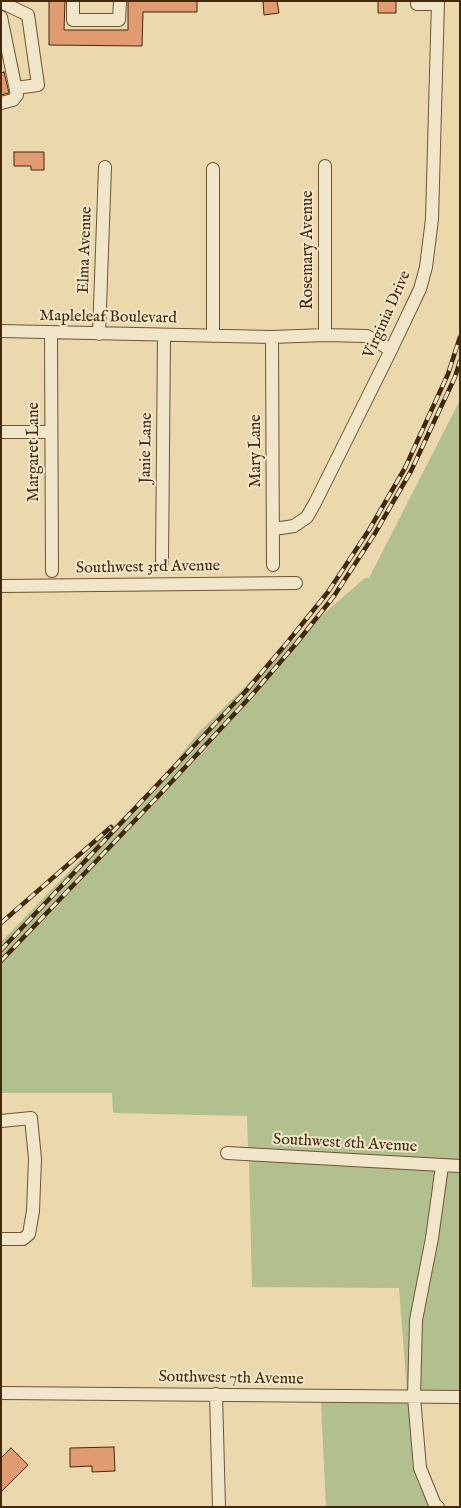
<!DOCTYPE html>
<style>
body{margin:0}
#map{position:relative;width:461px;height:1508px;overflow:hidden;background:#ebd8ad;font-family:"IM FELL English",serif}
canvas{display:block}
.frame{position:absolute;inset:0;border:2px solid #43280c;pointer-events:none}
</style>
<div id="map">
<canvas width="461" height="1508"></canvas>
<div class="frame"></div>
</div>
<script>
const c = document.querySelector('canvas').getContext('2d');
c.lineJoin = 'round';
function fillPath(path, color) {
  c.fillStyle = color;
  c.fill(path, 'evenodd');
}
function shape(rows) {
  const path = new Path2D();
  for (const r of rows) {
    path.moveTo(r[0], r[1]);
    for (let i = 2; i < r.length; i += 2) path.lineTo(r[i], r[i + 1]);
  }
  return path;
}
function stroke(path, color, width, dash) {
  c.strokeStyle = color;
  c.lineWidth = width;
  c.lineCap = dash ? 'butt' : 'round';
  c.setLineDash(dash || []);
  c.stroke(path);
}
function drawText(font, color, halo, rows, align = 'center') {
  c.font = font + ' "IM FELL English",serif';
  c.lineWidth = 4;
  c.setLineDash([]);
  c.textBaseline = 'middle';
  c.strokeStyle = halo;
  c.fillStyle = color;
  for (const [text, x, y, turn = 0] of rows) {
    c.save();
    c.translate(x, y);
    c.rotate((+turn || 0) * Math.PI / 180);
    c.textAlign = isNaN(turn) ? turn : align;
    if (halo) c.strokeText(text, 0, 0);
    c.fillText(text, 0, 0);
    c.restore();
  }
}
fillPath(shape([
 [460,400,460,1161,248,1149,247,1116,113,1113,112,1093,1,1093,1,942,108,831,161,780,198,733,281,651,365,578,369,578],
 [249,1160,435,1171,425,1238,410,1319,408,1391,407,1391,399,1288,252,1287],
 [448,1171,460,1172,460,1391,421,1391,422,1321,438,1239],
 [343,1402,408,1403,418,1483,430,1507,326,1507,321,1403]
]), '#b1c08e');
const building = shape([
 [49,1,65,1,64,30,128,30,128,1,197,1,197,12,143,12,142,46,49,45,49,1],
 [263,1,277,1,279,13,264,15,263,1],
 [378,1,396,1,396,13,378,13,378,1],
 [4,72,9,93,1,95,1,73,4,72],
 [14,152,44,152,44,170,31,170,31,166,14,166,14,152],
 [114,1447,115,1471,92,1472,92,1466,70,1467,70,1448,114,1447],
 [11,1448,28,1465,1,1492,1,1458,11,1448]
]);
fillPath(building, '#e09b70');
stroke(building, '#43280c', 1);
const minor = shape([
 [73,1,73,20,119,20,120,1],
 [1,2,28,15,38,85,16,88],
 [417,4,438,4],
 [1,17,17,95,13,100,1,103],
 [325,166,325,335],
 [213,169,213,336],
 [1,331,272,337,325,335,367,336,391,350],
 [51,333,52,571],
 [99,334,105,167],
 [272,337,273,565],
 [1,432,50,432],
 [274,529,294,526,307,517,315,503,391,350,420,289,426,267,432,219,438,1],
 [162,562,164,336],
 [1,586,296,583],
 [1,1121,31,1118,35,1159,33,1211,29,1234,23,1239,1,1239],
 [227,1153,460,1166],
 [1,1393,460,1397],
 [216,1394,219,1507],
 [438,1507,435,1505,420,1468,414,1397,416,1320,432,1238,442,1166]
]);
stroke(minor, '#6d5434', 14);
stroke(minor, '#f2e6ca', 12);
const rail = shape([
 [1,923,111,827],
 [1,950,245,692,286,644,328,592,369,530,405,468,448,374,460,337],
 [1,961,164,790,251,696,295,645,334,596,374,535,411,471,455,377,460,361]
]);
stroke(rail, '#43280c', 4.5);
stroke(rail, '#f2e6ca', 3, [9]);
drawText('16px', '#43280c', '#f2e6ca', [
 ["Elma Avenue",86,250,-88],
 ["Rosemary Avenue",309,250,-90],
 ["Virginia Drive",388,315,-66],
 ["Mapleleaf Boulevard",108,318,1],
 ["Janie Lane",147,448,-89],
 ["Mary Lane",257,451,-90],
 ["Margaret Lane",35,452,-90],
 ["Southwest 3rd Avenue",148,568,-1],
 ["Southwest 6th Avenue",345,1144,3],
 ["Southwest 7th Avenue",231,1379,1]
]);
</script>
